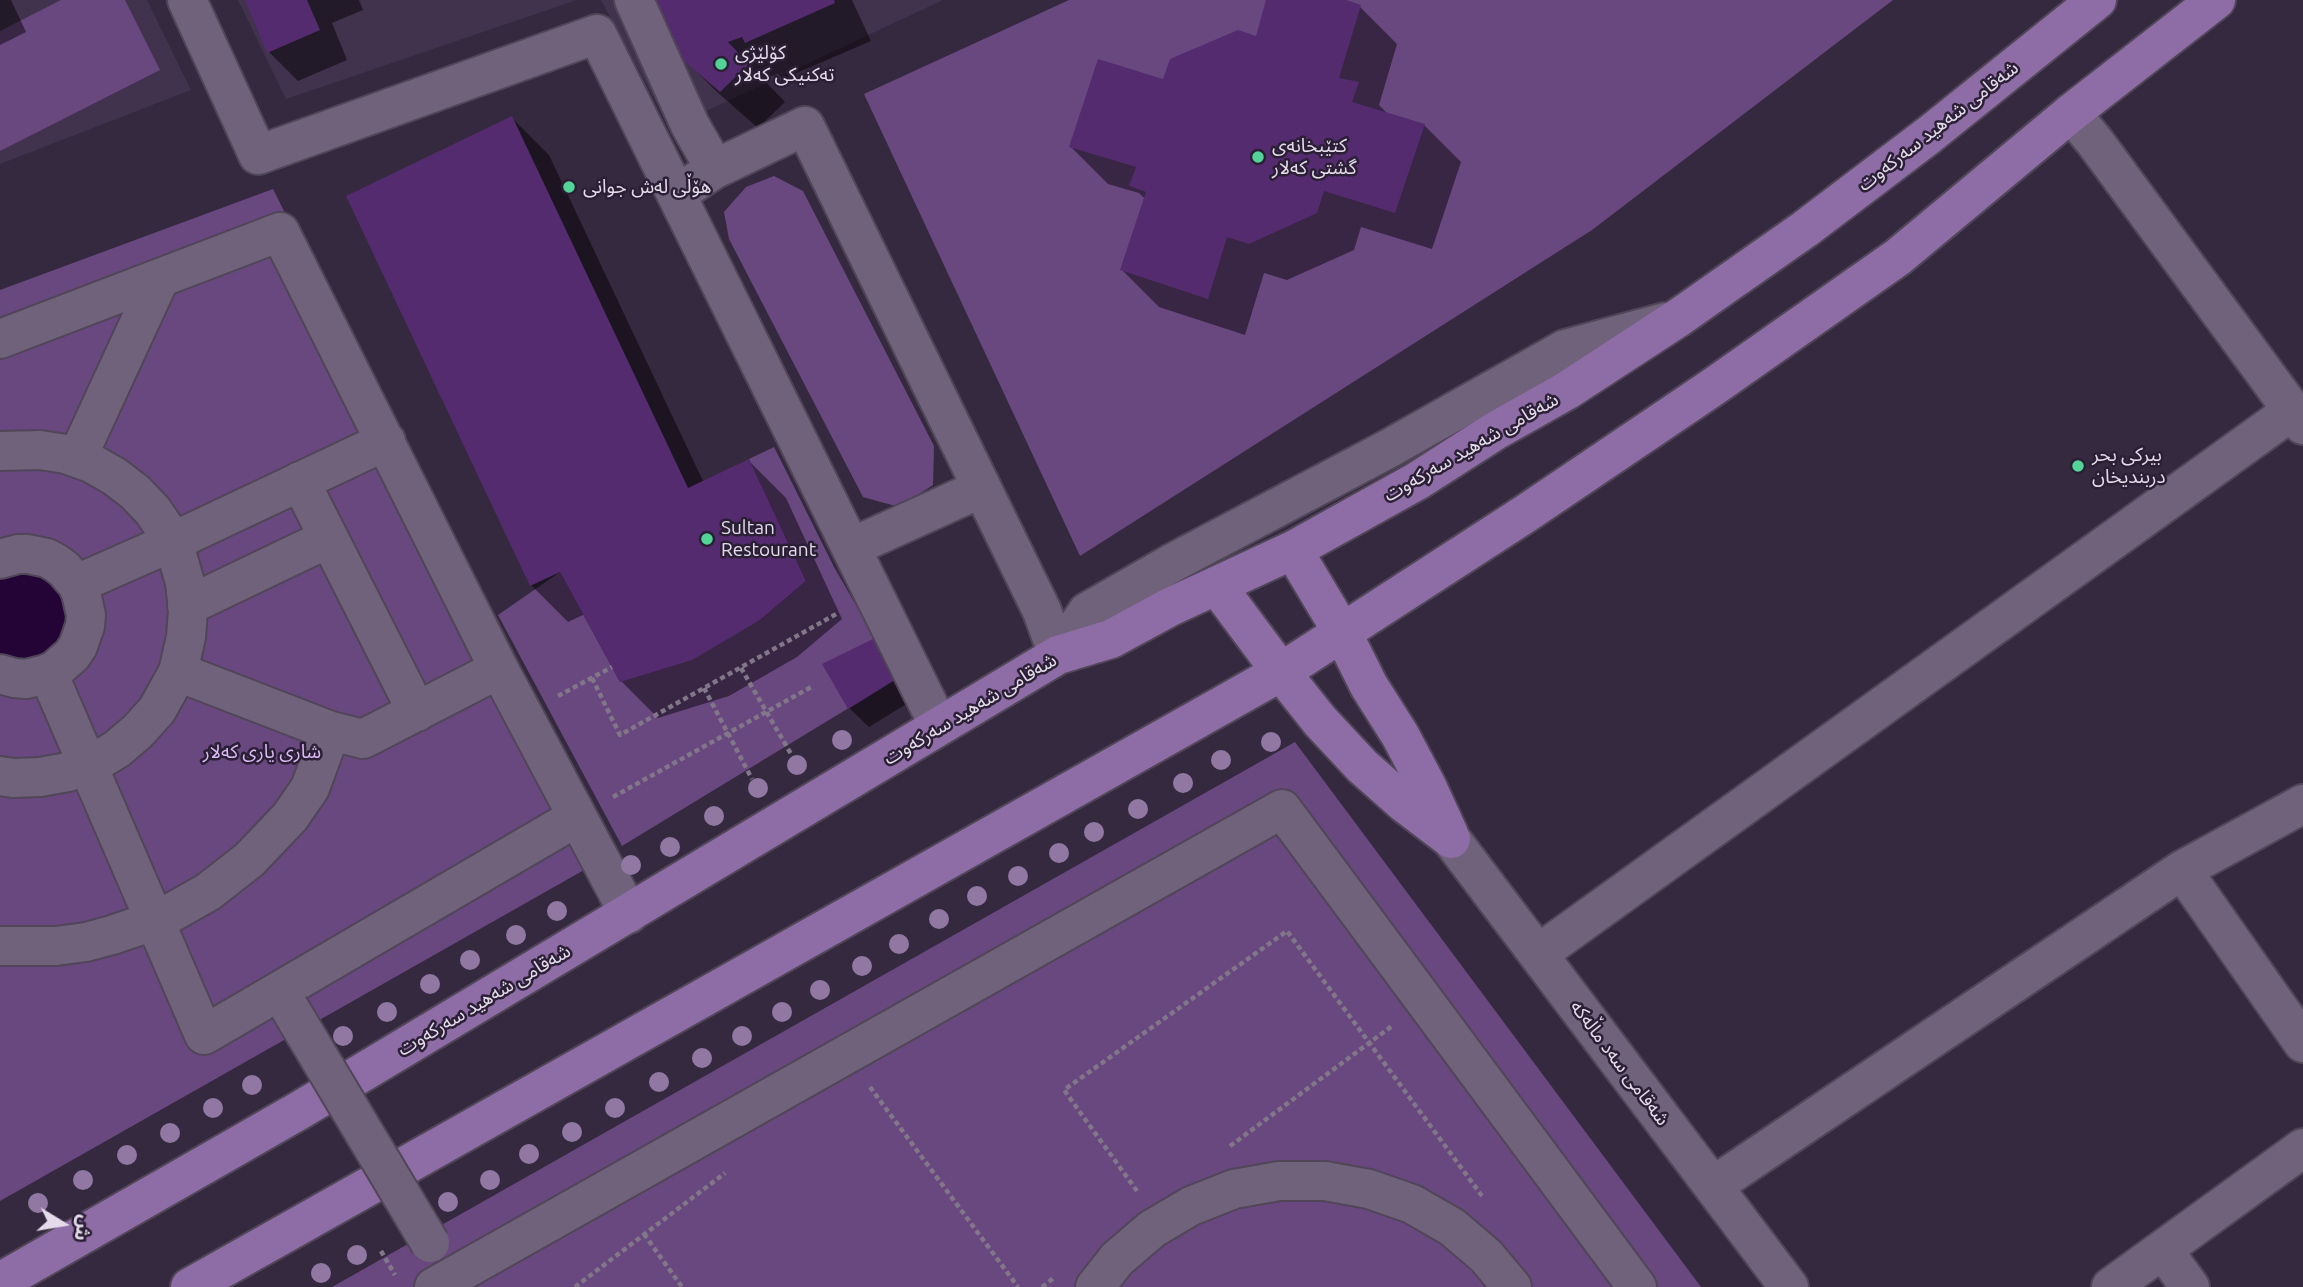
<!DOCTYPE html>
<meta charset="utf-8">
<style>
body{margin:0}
#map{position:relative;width:2303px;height:1287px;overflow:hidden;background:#35293f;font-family:Ubuntu,"Noto Sans Arabic",sans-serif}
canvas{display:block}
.north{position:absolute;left:28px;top:1189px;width:70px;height:70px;-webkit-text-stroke:5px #2b1f35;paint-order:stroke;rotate:101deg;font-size:19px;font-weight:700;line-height:28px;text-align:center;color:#e3dbea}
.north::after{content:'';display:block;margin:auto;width:24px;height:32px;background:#e3dbea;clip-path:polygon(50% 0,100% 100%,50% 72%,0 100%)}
</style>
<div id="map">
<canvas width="2303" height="1287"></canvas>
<div class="north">ش</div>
</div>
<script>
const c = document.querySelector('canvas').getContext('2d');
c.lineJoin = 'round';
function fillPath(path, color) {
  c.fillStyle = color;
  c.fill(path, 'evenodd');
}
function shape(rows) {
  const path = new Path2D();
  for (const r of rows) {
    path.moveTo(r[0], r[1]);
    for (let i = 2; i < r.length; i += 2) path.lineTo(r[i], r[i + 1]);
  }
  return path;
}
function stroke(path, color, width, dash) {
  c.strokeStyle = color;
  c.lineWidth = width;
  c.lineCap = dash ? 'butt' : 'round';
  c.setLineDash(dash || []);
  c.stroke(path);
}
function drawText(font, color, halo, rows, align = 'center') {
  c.font = font + ' Ubuntu,"Noto Sans Arabic",sans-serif';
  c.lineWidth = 5;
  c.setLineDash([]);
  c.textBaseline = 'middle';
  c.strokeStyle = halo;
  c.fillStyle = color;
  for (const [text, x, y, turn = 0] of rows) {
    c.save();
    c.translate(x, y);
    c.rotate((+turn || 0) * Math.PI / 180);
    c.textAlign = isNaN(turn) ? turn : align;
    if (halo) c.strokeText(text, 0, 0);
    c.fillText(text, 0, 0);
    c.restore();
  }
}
fillPath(shape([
 [0,0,147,0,191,90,0,164],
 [238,0,577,0,286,99],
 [601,0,943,0,670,128]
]), '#41324d');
fillPath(shape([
 [61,0,125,0,160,70,0,151,0,31],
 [1069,0,1893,0,1592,230,1080,556,864,94],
 [774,176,803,191,934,446,933,485,899,507,863,497,729,239,724,212,746,187],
 [273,189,607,857,0,1201,0,290],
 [774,447,834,567,898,678,622,846,498,615,560,572,620,682,760,620,806,581,749,459],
 [1295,742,1701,1287,332,1287]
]), '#694880');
fillPath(shape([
 [0,570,53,572,76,618,49,660,0,661]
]), '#240436');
fillPath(shape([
 [0,0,11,0,26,32,0,45],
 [247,0,359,0,363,10,332,23,347,60,298,81,269,52],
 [657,0,852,0,871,41,783,79,778,74,763,79,785,102,758,128,716,91,678,53],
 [1268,0,1340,0,1360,7,1397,44,1379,105,1389,115,1424,125,1461,162,1432,249,1361,227,1354,250,1287,280,1264,273,1245,335,1159,307,1122,270,1145,199,1139,193,1108,184,1071,147,1164,82,1257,38],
 [512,118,549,155,704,483,749,461,786,498,842,619,797,657,729,696,658,718,621,681,585,614,568,622,531,585],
 [874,640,916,698,869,727,849,708]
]), '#0007');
fillPath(shape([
 [245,0,307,0,320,30,267,53],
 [655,0,834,0,835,3,745,43,742,37,728,42,749,64,720,92,676,54],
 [1266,0,1346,0,1361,5,1339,78,1359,82,1352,102,1425,124,1395,213,1324,191,1317,213,1249,244,1227,237,1208,299,1120,270,1146,192,1129,186,1136,167,1069,147,1098,59,1163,79,1170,59,1238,30,1256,36],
 [512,116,688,488,749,459,806,581,760,620,692,660,620,682,560,572,530,586,346,196],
 [875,638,898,678,848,709,822,664]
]), '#542b6f');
const minor = shape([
 [187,0,258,155,597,34,939,726],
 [634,0,690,125,715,169],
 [2071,113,2095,142,2303,425],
 [677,194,715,169,805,126,1042,611,1058,655],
 [0,339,280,232,499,669,629,914],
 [0,451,40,450,66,454,91,463,114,476,135,492,153,511,168,533,178,558,185,583,188,610,186,637,178,672,157,710,138,731,117,749,94,763,68,772,40,777,13,778,0,776],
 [77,458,160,278],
 [300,481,417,712],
 [852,547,982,488],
 [0,559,18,554,28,554,47,558,56,563,64,569,77,584,81,593,86,615,85,626,78,646,72,655,56,669,47,674,26,679,14,678,0,674],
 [77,584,172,542,386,441],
 [187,606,329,538],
 [1058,655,1087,612,1174,562,1388,449,1565,349,1665,322],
 [178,672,331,731,363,739,499,669],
 [48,673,204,1035,577,817],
 [1451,839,1789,1287],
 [2182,870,2303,1043],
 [0,946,56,946,86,942,112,935,162,918,208,892,249,860,290,817,310,788,331,731],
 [1538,954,2292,411],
 [1713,1186,2182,870,2303,804],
 [2163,1250,2190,1287],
 [434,1287,1282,809,1637,1287],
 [1095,1287,1117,1259,1152,1229,1191,1206,1234,1189,1279,1181,1325,1181,1369,1189,1412,1204,1452,1227,1486,1256,1512,1287],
 [2111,1287,2303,1148]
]);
const major = shape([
 [1293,550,1342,632,1369,686,1400,735,1427,786,1449,834],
 [1217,586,1281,672,1320,721,1362,766,1405,804,1451,839],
 [0,1282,300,1110,1058,655,1111,639,1170,607,1293,550,1417,481,1495,431,1566,391,1678,318,1805,229,1929,135,2097,0],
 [190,1287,1281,672,1525,514,1713,387,1898,257,2071,113,2216,0]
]);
stroke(minor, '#504658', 42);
stroke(major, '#504658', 42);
stroke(shape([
 [741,668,791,754],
 [592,678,620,735,838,613],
 [704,688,752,779],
 [558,696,612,667],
 [613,797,813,686],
 [870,1087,1018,1287],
 [1230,1146,1392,1026],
 [1137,1191,1064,1090,1287,931,1482,1196],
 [644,1234,682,1287],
 [381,1251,395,1275],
 [575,1287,725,1173],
 [1042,1287,1055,1277]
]), '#817789', 4.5, [5, 3.5]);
stroke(minor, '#6f627a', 38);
stroke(major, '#8e6ca6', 38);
const minorBridge = shape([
 [289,1007,430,1243]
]);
stroke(minorBridge, '#504658', 42, []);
stroke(minorBridge, '#6f627a', 38);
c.fillStyle = '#9078a3';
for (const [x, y] of [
 [842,740],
 [1271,742],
 [1221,760],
 [797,765],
 [1183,783],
 [758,788],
 [1138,809],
 [714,816],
 [1094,832],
 [670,847],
 [1059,853],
 [631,865],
 [1018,876],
 [977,896],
 [557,911],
 [939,919],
 [516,935],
 [899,944],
 [470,960],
 [862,966],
 [430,984],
 [820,990],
 [387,1012],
 [782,1012],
 [343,1036],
 [742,1036],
 [702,1058],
 [659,1082],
 [252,1085],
 [213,1108],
 [615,1108],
 [572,1132],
 [170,1133],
 [529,1154],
 [127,1155],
 [83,1180],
 [490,1180],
 [448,1202],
 [38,1203],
 [357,1255],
 [321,1273]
]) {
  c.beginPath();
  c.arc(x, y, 10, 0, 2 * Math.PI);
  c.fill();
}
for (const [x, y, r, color] of [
 [721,64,7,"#53d397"],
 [1258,157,7,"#53d397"],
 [569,187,7,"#53d397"],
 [2078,466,7,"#53d397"],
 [707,539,7,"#53d397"]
]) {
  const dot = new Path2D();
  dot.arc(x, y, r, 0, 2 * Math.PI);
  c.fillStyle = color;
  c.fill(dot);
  stroke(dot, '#2b1f35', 2.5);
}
drawText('19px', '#e3dbea', '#2b1f35', [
 ["کۆلێژی",735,53],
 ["تەکنیکی کەلار",735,75],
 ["کتێبخانەی",1272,146],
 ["گشتی کەلار",1272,168],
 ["هۆڵی لەش جوانی",583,187],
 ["بيركى بحر",2092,455],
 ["دربنديخان",2092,477],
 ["Sultan",721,528],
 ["Restourant",721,550]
], 'left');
drawText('19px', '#e3dbea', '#2b1f35', [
 ["شەقامی شەهید سەرکەوت",1938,126,-38],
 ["شەقامی شەهید سەرکەوت",1471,447,-30],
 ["شەقامی شەهید سەرکەوت",970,709,-31],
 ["شەقامی شەهید سەرکەوت",484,1000,-31],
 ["شەقامی سەد ماڵەکە",1620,1063,53]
]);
drawText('19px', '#dab9f4', '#2b1f35', [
 ["شاری یاری کەلار",262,752]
]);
</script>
